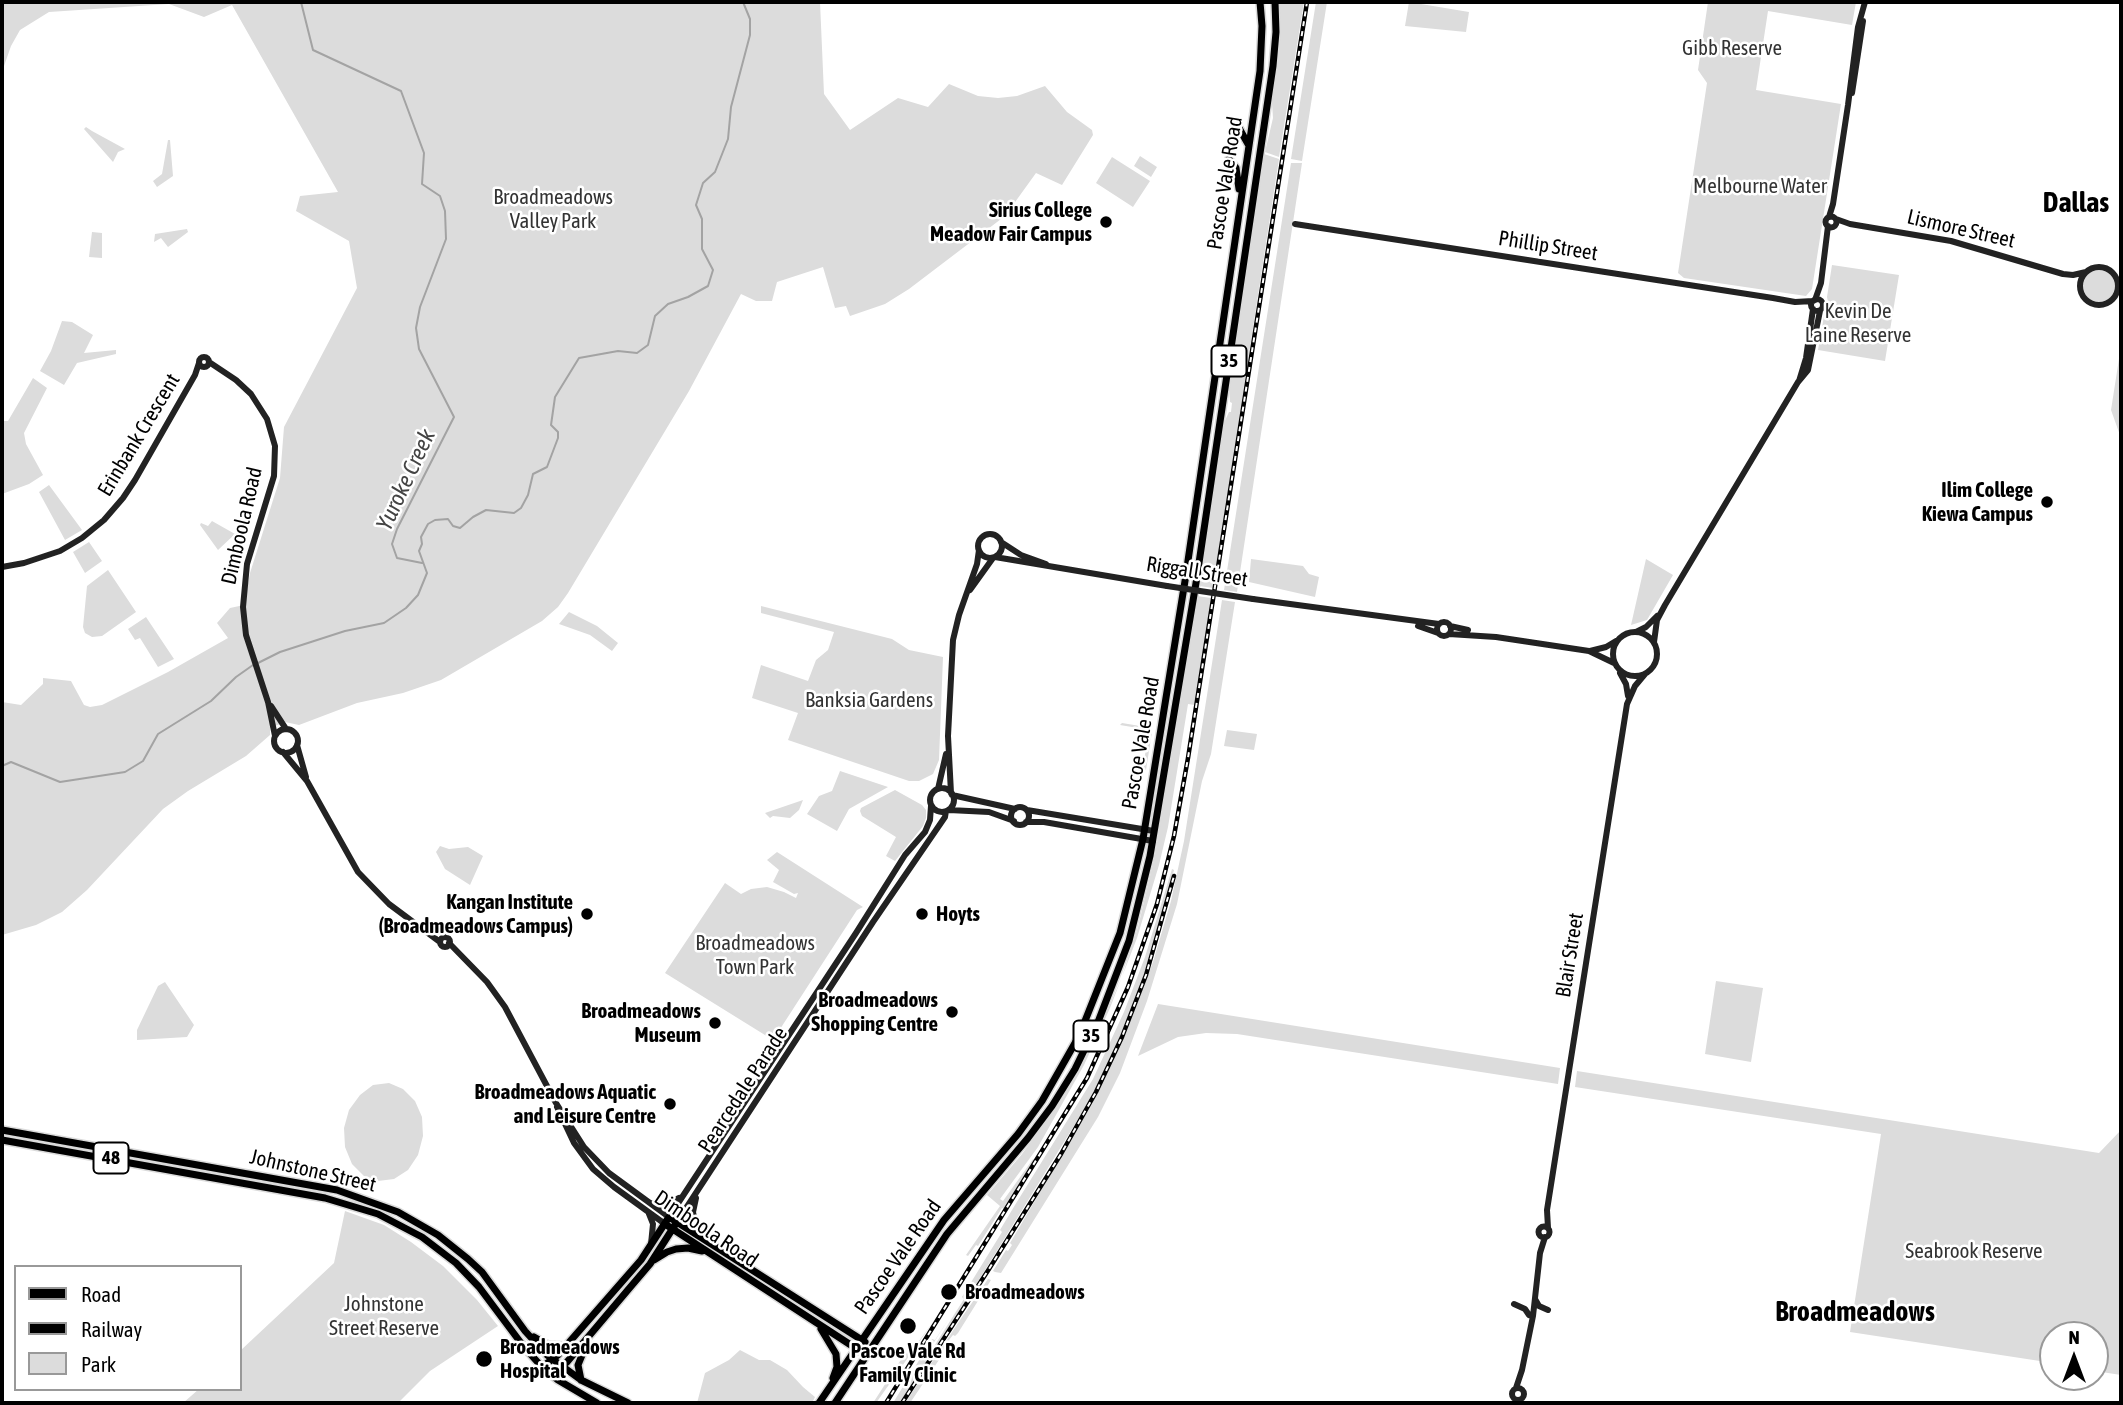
<!DOCTYPE html>
<style>
body{margin:0}
#map{position:relative;width:2123px;height:1405px;overflow:hidden;background:#fff;font-family:"Asap Condensed",sans-serif}
canvas{display:block}
.frame{position:absolute;inset:0;border:4px solid #000;pointer-events:none}
.legend{position:absolute;left:14px;top:1265px;width:228px;height:126px;box-sizing:border-box;background:#fff;border:2px solid #999;margin:0;padding:9px 12px;list-style:none;font-size:21px;color:#000}
.legend li{display:flex;align-items:center;gap:14px;height:35px}
.legend b{width:35px;border:2px solid #999}
.north{position:absolute;left:2039px;top:1321px;width:70px;height:70px;box-sizing:border-box;background:#fff;border:2px solid #999;border-radius:50%;rotate:0deg;font-size:19px;font-weight:700;line-height:28px;text-align:center;color:#000}
.north::after{content:'';display:block;margin:auto;width:24px;height:32px;background:#000;clip-path:polygon(50% 0,100% 100%,50% 72%,0 100%)}
</style>
<div id="map">
<canvas width="2123" height="1405"></canvas>
<div class="frame"></div>
<ul class="legend">
<li><b style="height:9px;background:#000"></b>Road</li>
<li><b style="height:9px;background:#000"></b>Railway</li>
<li><b style="height:19px;background:#dcdcdc"></b>Park</li>
</ul>
<div class="north">N</div>
</div>
<script>
const c = document.querySelector('canvas').getContext('2d');
c.lineJoin = 'round';
function fillPath(path, color) {
  c.fillStyle = color;
  c.fill(path, 'evenodd');
}
function shape(rows) {
  const path = new Path2D();
  for (const r of rows) {
    if (r.length === 3) {
      path.moveTo(r[0] + r[2], r[1]);
      path.arc(r[0], r[1], r[2], 0, 2 * Math.PI);
      continue;
    }
    path.moveTo(r[0], r[1]);
    for (let i = 2; i < r.length; i += 2) path.lineTo(r[i], r[i + 1]);
  }
  return path;
}
function stroke(path, color, width, dash) {
  c.strokeStyle = color;
  c.lineWidth = width;
  c.lineCap = dash ? 'butt' : 'round';
  c.setLineDash(dash || []);
  c.stroke(path);
}
function drawText(font, color, halo, rows, align = 'center') {
  c.font = font + ' "Asap Condensed",sans-serif';
  c.lineWidth = 5;
  c.setLineDash([]);
  c.textBaseline = 'middle';
  c.strokeStyle = halo;
  c.fillStyle = color;
  for (const [text, x, y, turn = 0] of rows) {
    c.save();
    c.translate(x, y);
    c.rotate((+turn || 0) * Math.PI / 180);
    c.textAlign = isNaN(turn) ? turn : align;
    if (halo) c.strokeText(text, 0, 0);
    c.fillText(text, 0, 0);
    c.restore();
  }
}
fillPath(shape([
 [2,2,820,2,824,94,850,130,898,98,928,107,949,84,978,96,998,98,1017,96,1045,86,1067,112,1092,130,1093,135,1062,185,1036,173,1005,216,909,289,885,304,850,316,846,306,835,308,823,267,777,282,772,301,756,301,741,294,689,391,568,593,558,607,542,621,441,680,403,693,357,703,299,725,285,722,270,728,270,735,246,756,188,791,163,809,87,890,62,912,36,925,2,935,2,702,21,705,43,684,43,678,71,681,84,705,90,707,102,705,168,672,228,638,217,623,230,608,244,605,250,573,280,478,284,427,357,288,349,241,296,211,300,196,338,192,232,5,204,17,169,4,49,12,20,30,11,46,3,69,2,115],
 [1279,2,1304,2,1279,157,1265,152,1273,118,1272,103,1280,37],
 [1316,2,1327,2,1302,161,1291,159],
 [1409,2,1469,12,1466,32,1405,26],
 [1708,2,1856,2,1852,25,1768,11,1756,90,1841,104,1812,289,1806,296,1684,278,1678,273,1707,83,1698,70],
 [86,127,92,131,125,149,118,152,113,162,84,129],
 [168,140,170,140,173,176,157,187,153,181,162,174],
 [1264,154,1279,159,1213,588,1199,586,1223,425,1229,412,1231,412,1232,403,1230,402,1229,389],
 [1140,156,1157,167,1151,177,1134,166],
 [1112,157,1150,181,1133,207,1096,183],
 [1291,163,1302,163,1237,592,1224,590],
 [187,229,188,232,168,247,161,238,154,242,155,234],
 [92,232,102,233,102,258,89,257],
 [1832,265,1899,275,1885,361,1818,350,1824,316,1829,307,1827,297],
 [2099,286,17],
 [62,321,72,322,93,335,84,353,116,350,116,354,77,363,64,385,40,371,51,351],
 [2121,346,2121,438,2111,410],
 [33,378,47,388,24,433,26,444,43,475,29,484,2,494,3,421,8,421],
 [49,485,82,530,65,540,39,492],
 [212,521,235,534,218,550,200,525,201,523,208,526],
 [89,542,102,561,85,573,73,552],
 [1251,559,1303,566,1309,574,1319,577,1315,597,1249,582],
 [1646,559,1673,575,1647,620,1631,625],
 [108,570,136,612,102,636,92,637,85,633,83,627,87,586],
 [1197,596,1211,598,1195,705,1188,704,1168,827,1159,865,1137,938,1110,1008,1084,1065,1038,1147,1000,1199,1003,1201,1033,1159,1035,1160,1005,1209,1002,1208,978,1246,976,1245,968,1256,966,1255,1000,1206,987,1195,1022,1154,1064,1096,1095,1039,1122,977,1138,927,1155,855],
 [1222,600,1235,602,1211,754,1202,781,1177,904,1147,1001,1120,1073,1098,1117,1001,1273,995,1272,993,1271,1006,1250,1008,1251,1012,1245,1010,1243,1092,1104,1125,1035,1153,962,1171,901,1184,841],
 [761,606,892,639,909,650,943,657,939,760,933,774,919,781,909,781,788,740,798,713,752,698,761,665,808,681,816,660,828,650,834,632,761,613],
 [569,612,597,626,618,643,612,651,590,635,559,624],
 [146,617,174,659,158,667,140,638,135,640,128,629],
 [1122,723,1146,727,1152,732,1146,770,1141,770,1138,769,1143,769,1148,734,1144,733,1144,729,1120,725],
 [1227,730,1257,734,1254,750,1224,746],
 [840,771,888,787,849,809,837,831,807,814,819,796,832,791],
 [895,790,922,805,926,810,926,818,923,826,895,861,886,856,896,837,862,816,860,811,861,808],
 [803,800,799,810,790,818,773,816,770,818,765,813],
 [440,846,449,849,468,847,483,856,470,885,445,869,436,852],
 [777,852,863,907,857,910,773,1040,665,973,725,883,741,894,751,889,767,887,784,892,796,898,798,893,794,894,773,882,779,870,767,860],
 [1172,869,1174,870,1166,902,1140,987,1118,1041,1090,1100,932,1356,899,1403,893,1403,932,1339,935,1340,950,1317,924,1358,926,1359,964,1299,962,1297,1002,1232,1000,1230,1015,1205,1093,1079,1124,1012,1145,957],
 [1716,981,1763,988,1751,1062,1705,1054],
 [165,982,194,1025,187,1037,137,1040,137,1030,158,986],
 [1158,1004,1560,1068,1558,1084,1237,1034,1206,1033,1178,1037,1138,1056],
 [1577,1071,2099,1153,2121,1130,2121,1375,2095,1371,2095,1335,2053,1335,2053,1363,1850,1332,1881,1134,1575,1087],
 [389,1083,403,1089,415,1101,422,1117,423,1136,418,1155,408,1170,394,1179,378,1181,364,1176,352,1164,345,1147,344,1128,349,1110,360,1095,373,1085],
 [345,1211,384,1225,411,1242,443,1266,477,1300,498,1326,430,1371,398,1403,183,1403,199,1389,240,1389,240,1351,334,1263],
 [988,1279,991,1280,958,1333,955,1336,953,1335,949,1340,951,1342,910,1403,905,1403,962,1317,976,1297,979,1298,978,1294],
 [936,1318,876,1403,873,1403,900,1361,907,1352,910,1353],
 [740,1350,759,1360,770,1360,787,1370,803,1387,815,1397,812,1403,697,1403,705,1373,729,1360]
]), '#dcdcdc');
stroke(shape([
 [301,2,313,50,401,91,424,153,422,184,440,196,445,211,446,239,420,307,416,328,419,349,454,417,397,529,392,544,397,558,422,563],
 [258,663,280,652,345,631,384,623,406,608,418,595,427,573,419,551,422,544,421,537,428,524,435,520,448,519,453,526,460,528,473,517,486,510,514,513,521,508,528,495,533,474,547,467,558,438,558,432,551,425,555,397,579,358,618,351,637,353,648,345,655,316,668,304,688,297,708,286,713,270,702,249,702,219,696,205,703,183,715,172,728,139,731,107,750,35,750,19,743,2],
 [2,766,11,762,60,782,125,772,143,761,158,734,211,701,236,677,253,665]
]), '#a3a3a3', 2);
const primary = shape([
 [1239,128,1248,144],
 [1229,159,1236,168,1239,189],
 [2,1130,337,1190,398,1212,438,1235,468,1259,482,1272,525,1331,547,1355,581,1380,628,1403],
 [2,1140,325,1198,378,1214,422,1237,456,1263,479,1287,524,1347,542,1367,558,1380,597,1403],
 [665,1224,860,1351],
 [654,1260,667,1252,676,1249,688,1248,702,1251],
 [821,1329,836,1354,837,1367,833,1378],
 [534,1337,548,1345,565,1346],
 [542,1367,558,1355,641,1260,669,1217,865,1342],
 [551,1375,567,1362,627,1291,650,1264,675,1225],
 [581,1380,578,1365,587,1343],
 [819,1403,944,1220,1018,1134,1042,1101,1079,1036,1120,933,1143,839,1185,581,1260,71,1262,26,1260,2],
 [835,1403,947,1234,1028,1138,1052,1106,1075,1069,1098,1022,1129,941,1150,856,1196,583,1273,66,1276,32,1275,2]
]);
stroke(primary, '#dbdbdb', 10);
stroke(shape([
 [1852,93,1863,21],
 [1831,222,5.5],
 [1829,217,1833,204,1848,105,1858,27,1865,2],
 [1836,219,1850,224,1951,241,2063,274,2073,275,2086,272],
 [1295,224,1773,298,1795,302,1813,301],
 [2099,286,19],
 [1817,305,6],
 [1815,300,1821,283,1828,226],
 [204,362,5],
 [209,362,236,380,251,394,267,419,275,446,274,476,247,564,243,607,246,635,268,702,275,736],
 [1799,381,1806,358,1813,309],
 [990,546,12],
 [1001,542,1021,555,1046,564],
 [995,557,1167,586],
 [2,567,24,563,60,551,82,538,104,520,123,498,135,480,195,375,199,363],
 [970,590,993,558],
 [1253,599,1439,624],
 [1444,629,7],
 [1418,626,1438,633],
 [1450,626,1468,630],
 [1635,654,22],
 [1636,632,1646,627,1657,616],
 [1449,634,1496,637,1589,651,1614,663],
 [1654,642,1657,620,1665,605,1798,382,1808,370,1820,311],
 [1590,651,1606,647,1616,641],
 [1620,673,1626,684,1628,696],
 [271,706,286,729],
 [286,741,12],
 [297,745,306,777],
 [283,752,307,781,358,872,389,904,440,942],
 [942,800,12],
 [938,789,946,754],
 [951,793,948,736,953,640,959,615,977,564,979,550],
 [952,795,1015,809],
 [1020,816,9],
 [949,810,989,812,1014,821],
 [1027,810,1154,831],
 [1026,822,1044,822,1153,841],
 [445,942,5],
 [449,943,487,982,505,1007,556,1103,584,1147,609,1173,669,1217,856,933,905,855,925,832,930,820,931,806],
 [557,1107,574,1143,593,1169,614,1187,665,1224],
 [696,1198,693,1212,695,1222,705,1239],
 [650,1203,666,1205,679,1198],
 [649,1214,653,1224,651,1244],
 [677,1222,873,922,945,817,946,811],
 [1544,1232,5.5],
 [1548,1228,1547,1210,1627,704,1635,686,1645,674],
 [1535,1299,1539,1306,1548,1310],
 [1514,1304,1525,1309,1529,1315],
 [1518,1394,6],
 [1516,1388,1522,1370,1533,1316,1540,1253,1545,1237]
]), '#222', 6);
stroke(primary, '#000', 7);
const rail = shape([
 [886,1403,1087,1078,1128,987,1157,904,1174,836,1188,758,1307,2],
 [902,1403,989,1269,1061,1154,1096,1092,1122,1037,1146,975,1174,876]
]);
stroke(rail, '#000', 4.5);
stroke(rail, '#fff', 2, [5]);
stroke(shape([
 [1167,586,1253,599]
]), '#222', 6);
for (const [x, y, r, color] of [
 [1106,222,7,"#000"],
 [2047,502,7,"#000"],
 [587,914,7,"#000"],
 [922,914,7,"#000"],
 [952,1012,7,"#000"],
 [715,1023,7,"#000"],
 [670,1104,7,"#000"],
 [949,1292,9,"#000"],
 [908,1326,9,"#000"],
 [484,1359,9,"#000"]
]) {
  const dot = new Path2D();
  dot.arc(x, y, r, 0, 2 * Math.PI);
  c.fillStyle = color;
  c.fill(dot);
  stroke(dot, '#fff', 2.5);
}
for (const [x, y, w] of [
 [1229,361,35],
 [1091,1036,35],
 [111,1158,35]
]) {
  const box = new Path2D();
  box.roundRect(x - w / 2, y - 15.5, w, 31, 5);
  c.fillStyle = '#fff';
  c.fill(box);
  stroke(box, '#000', 2);
}
drawText('bold 19px', '#000', null, [
 ["35",1229,361],
 ["35",1091,1036],
 ["48",111,1158]
]);
drawText('21px', '#333', '#fff', [
 ["Gibb Reserve",1732,48],
 ["Melbourne Water",1760,186],
 ["Broadmeadows",553,197],
 ["Valley Park",553,221],
 ["Kevin De",1858,311],
 ["Laine Reserve",1858,335],
 ["Banksia Gardens",869,700],
 ["Broadmeadows",755,943],
 ["Town Park",755,967],
 ["Seabrook Reserve",1974,1251],
 ["Johnstone",384,1304],
 ["Street Reserve",384,1328]
]);
drawText('21px', '#000', '#fff', [
 ["Pascoe Vale Road",1225,183,-81],
 ["Lismore Street",1961,229,13],
 ["Phillip Street",1548,246,9],
 ["Erinbank Crescent",139,435,-59],
 ["Dimboola Road",242,526,-77],
 ["Riggall Street",1197,572,9],
 ["Pascoe Vale Road",1141,743,-80],
 ["Blair Street",1570,955,-81],
 ["Pearcedale Parade",743,1090,-57],
 ["Johnstone Street",313,1171,13],
 ["Dimboola Road",706,1229,34],
 ["Pascoe Vale Road",898,1257,-55]
]);
drawText('bold 21px', '#000', '#fff', [
 ["Sirius College",1092,210],
 ["Meadow Fair Campus",1092,234],
 ["Ilim College",2033,490],
 ["Kiewa Campus",2033,514],
 ["Kangan Institute",573,902],
 ["(Broadmeadows Campus)",573,926],
 ["Hoyts",936,914,"left"],
 ["Broadmeadows",938,1000],
 ["Shopping Centre",938,1024],
 ["Broadmeadows",701,1011],
 ["Museum",701,1035],
 ["Broadmeadows Aquatic",656,1092],
 ["and Leisure Centre",656,1116],
 ["Broadmeadows",965,1292,"left"],
 ["Broadmeadows",500,1347,"left"],
 ["Hospital",500,1371,"left"],
 ["Pascoe Vale Rd",908,1351,"center"],
 ["Family Clinic",908,1375,"center"]
], 'right');
drawText('italic 23px', '#444', '#fff', [
 ["Yuroke Creek",406,480,-65]
]);
drawText('bold 28px', '#000', '#fff', [
 ["Dallas",2076,203],
 ["Broadmeadows",1855,1312]
]);
</script>
